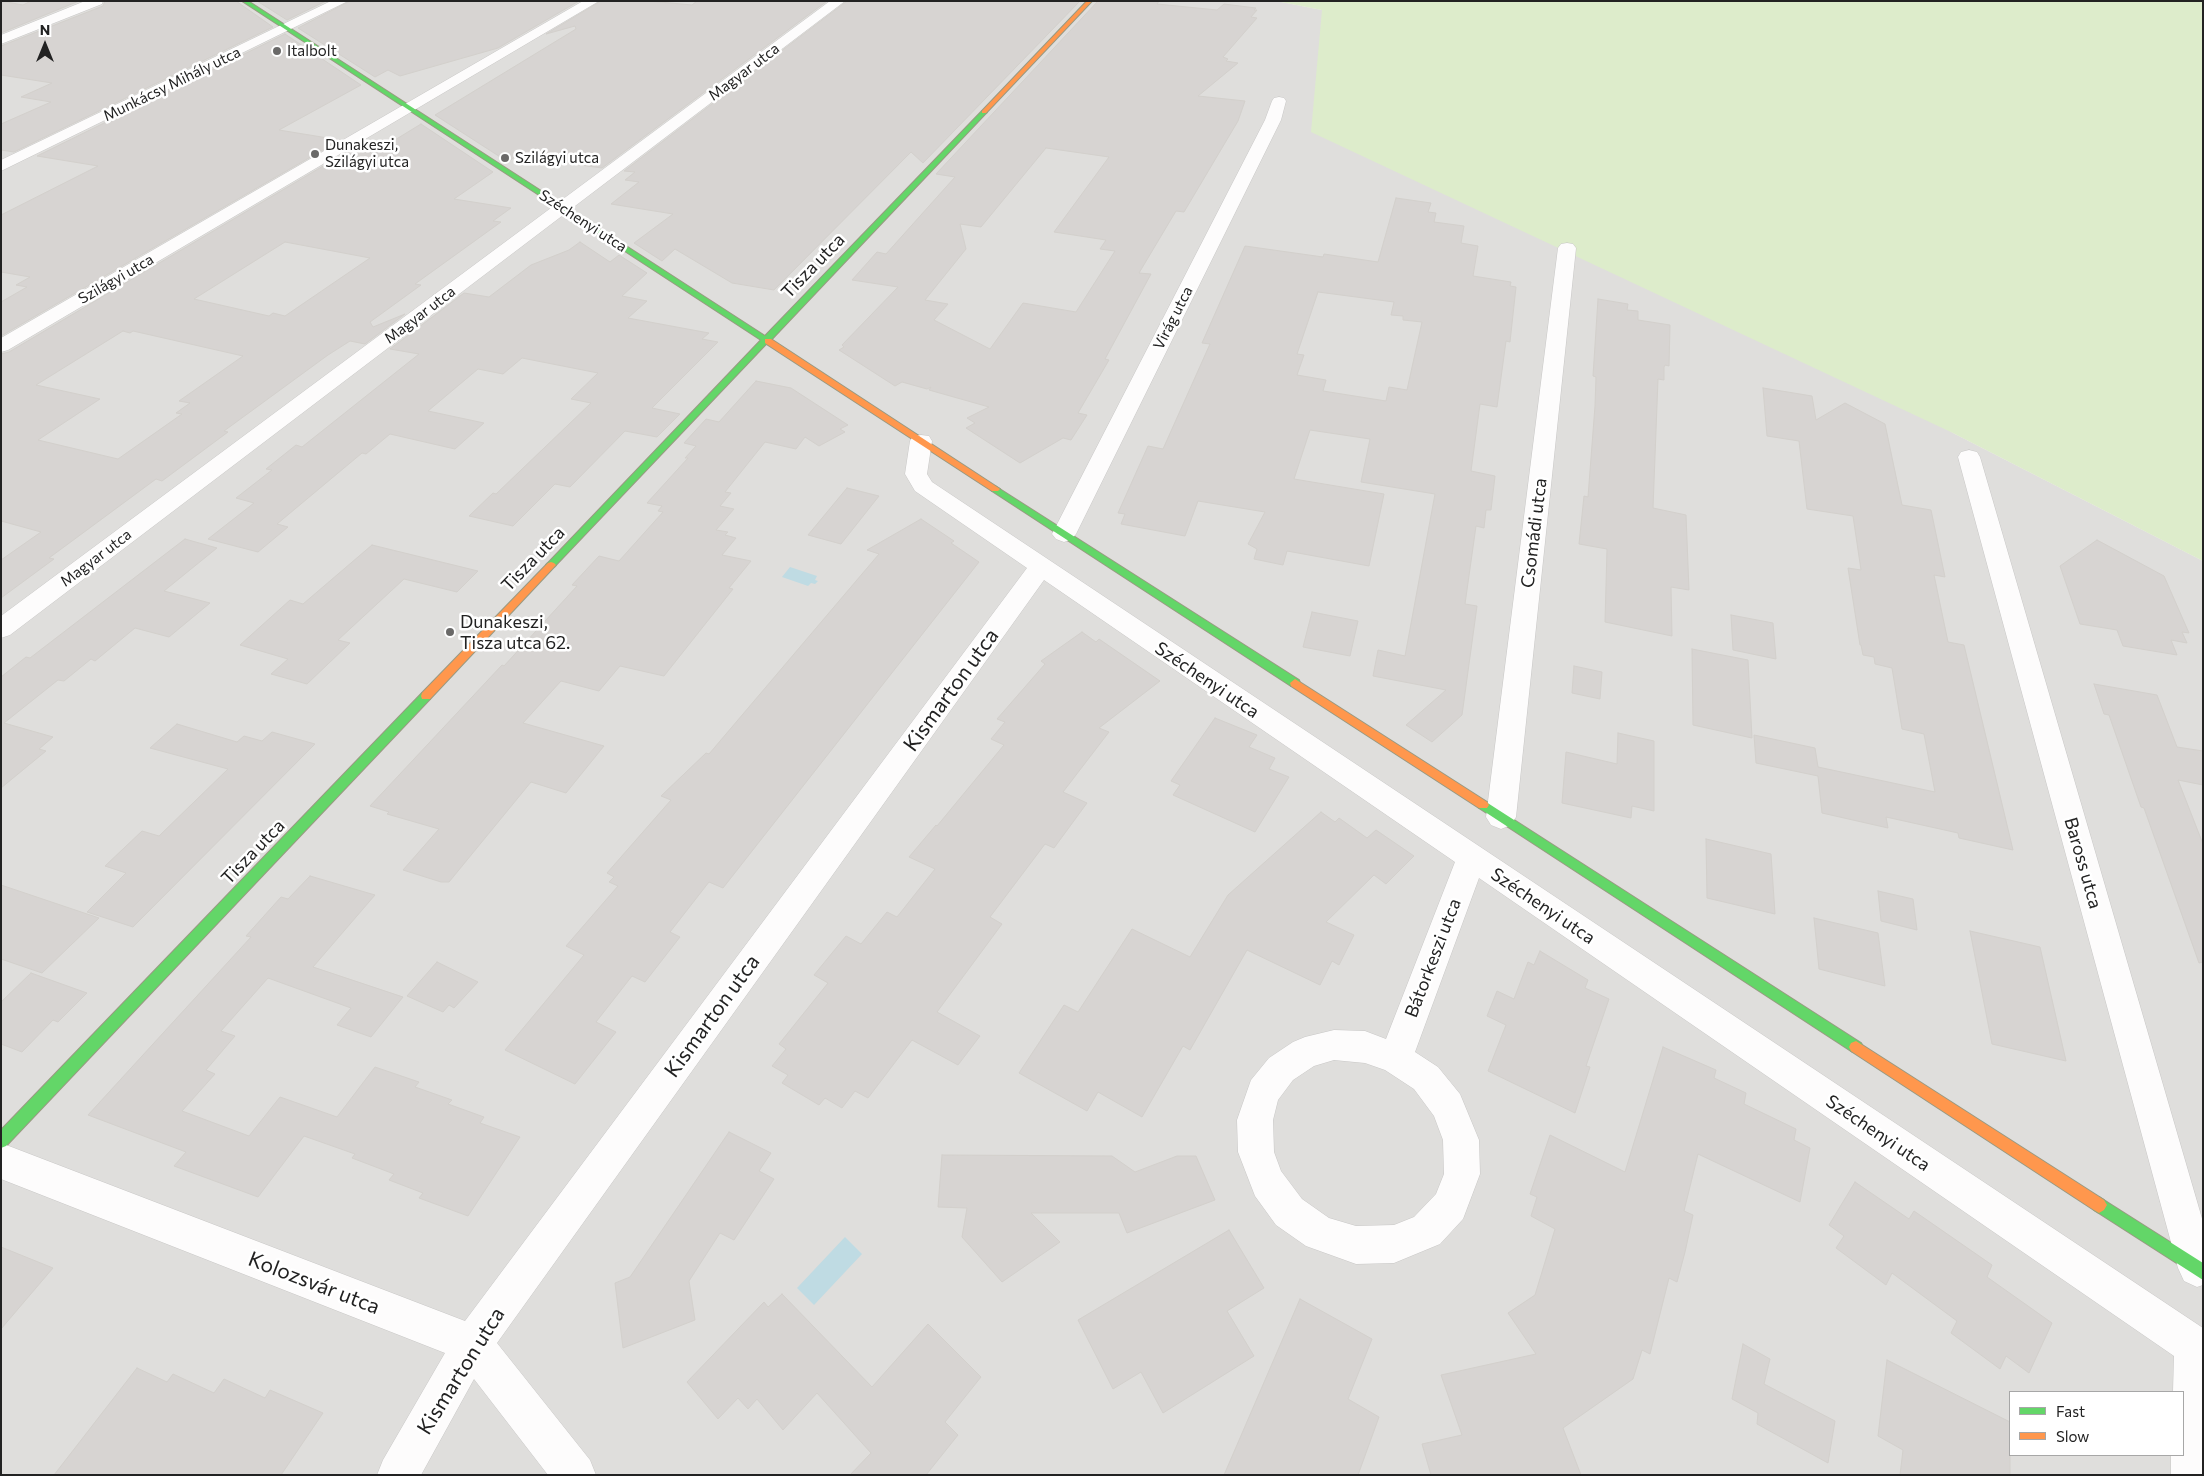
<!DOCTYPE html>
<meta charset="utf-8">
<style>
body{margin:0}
#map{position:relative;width:2204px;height:1476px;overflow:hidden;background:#f0eeeb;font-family:Commissioner,sans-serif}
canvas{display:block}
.frame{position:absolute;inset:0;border:2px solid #222;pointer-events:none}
.legend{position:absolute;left:2009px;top:1391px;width:175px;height:65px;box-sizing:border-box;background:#fff;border:1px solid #a7a7a7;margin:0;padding:6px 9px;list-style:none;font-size:15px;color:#222}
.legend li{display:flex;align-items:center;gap:10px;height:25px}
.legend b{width:25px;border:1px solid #a7a7a7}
.north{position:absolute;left:20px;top:20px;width:50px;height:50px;-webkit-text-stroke:4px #fff;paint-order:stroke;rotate:0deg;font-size:14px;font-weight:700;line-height:20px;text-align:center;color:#222}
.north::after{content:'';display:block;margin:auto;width:18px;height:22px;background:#222;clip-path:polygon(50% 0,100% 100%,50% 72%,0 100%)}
</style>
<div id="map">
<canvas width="2204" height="1476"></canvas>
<div class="frame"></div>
<ul class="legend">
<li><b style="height:6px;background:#63d668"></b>Fast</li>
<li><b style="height:6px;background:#ff974d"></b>Slow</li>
</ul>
<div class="north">N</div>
</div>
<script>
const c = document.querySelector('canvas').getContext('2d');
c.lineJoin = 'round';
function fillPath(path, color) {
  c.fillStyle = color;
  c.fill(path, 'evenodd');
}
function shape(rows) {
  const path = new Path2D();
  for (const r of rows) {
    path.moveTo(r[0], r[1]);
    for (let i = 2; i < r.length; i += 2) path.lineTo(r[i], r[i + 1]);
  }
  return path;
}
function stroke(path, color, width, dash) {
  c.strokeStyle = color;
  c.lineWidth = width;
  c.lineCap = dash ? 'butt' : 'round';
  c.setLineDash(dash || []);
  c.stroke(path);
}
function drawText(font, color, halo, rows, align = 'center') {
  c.font = font + ' Commissioner,sans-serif';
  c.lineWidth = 5;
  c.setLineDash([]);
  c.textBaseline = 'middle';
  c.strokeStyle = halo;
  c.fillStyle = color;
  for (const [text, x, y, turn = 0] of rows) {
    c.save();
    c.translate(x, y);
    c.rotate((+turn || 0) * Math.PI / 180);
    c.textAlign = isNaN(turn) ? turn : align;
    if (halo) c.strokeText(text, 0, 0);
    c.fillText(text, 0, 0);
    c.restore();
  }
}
fillPath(shape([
 [1,1,1276,1,1322,10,1953,433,2203,561,2203,1475,1,1475],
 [2010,1392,2183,1392,2183,1455,2010,1455]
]), '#dfdedc');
fillPath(shape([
 [1276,1,2203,1,2203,561,1953,433,1311,132,1322,10]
]), '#ddeccb');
fillPath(shape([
 [790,567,817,576,815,580,818,581,815,584,811,583,808,586,782,577],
 [845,1237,862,1254,814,1305,797,1288]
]), '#bfdbe3');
const building = shape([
 [1,1,23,5,31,1,79,1,1,33,1,1],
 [105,1,236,1,273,27,14,152,1,150,1,124,51,102,21,97,52,83,1,75,1,46,103,6,105,1],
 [257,1,326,1,287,20,257,1],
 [350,1,579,1,498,48,400,76,388,70,375,77,298,28,350,1],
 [601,1,649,1,692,5,697,1,827,1,602,168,516,156,508,162,435,115,576,29,575,26,546,34,601,1],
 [847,1,1080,1,923,163,911,152,774,290,732,283,675,249,662,261,634,243,673,214,611,204,639,182,625,180,635,172,624,171,847,1],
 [1098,1,1159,1,1157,4,1217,10,1224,4,1256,8,1254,10,1257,10,1251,17,1257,18,1223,57,1228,59,1226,61,1238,63,1198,96,1245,101,1238,121,1184,212,1176,211,1139,273,1151,274,1105,359,1109,360,1078,413,1087,415,1071,440,1063,438,1020,463,966,428,975,423,967,418,989,407,929,390,931,387,927,389,902,382,895,386,839,350,844,347,842,345,898,287,852,280,877,252,886,254,955,177,936,174,1098,1],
 [1046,148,1109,157,1054,232,1106,240,1100,249,1115,251,1076,312,1023,303,990,349,934,320,948,304,925,300,966,249,960,224,981,227,1046,148],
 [285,34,361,85,279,130,340,140,1,336,1,302,27,287,16,285,30,277,1,272,1,215,98,166,37,156,285,34],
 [421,124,493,172,454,199,511,208,493,221,501,222,415,284,421,285,370,322,373,327,405,314,365,344,350,341,328,355,224,431,228,432,162,481,156,479,49,558,54,559,1,598,1,560,41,532,1,521,1,354,9,352,362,143,385,146,421,124],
 [285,242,370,258,285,316,273,313,269,316,194,299,285,242],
 [123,331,130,333,133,331,243,356,179,401,190,403,176,413,182,414,118,459,38,440,100,399,36,385,123,331],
 [1396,198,1431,203,1428,212,1436,213,1434,222,1464,226,1461,243,1478,246,1473,276,1511,282,1510,286,1516,287,1510,342,1506,341,1497,407,1480,404,1471,471,1495,476,1491,510,1486,510,1484,528,1476,526,1465,604,1477,606,1462,715,1432,742,1406,725,1446,690,1373,676,1378,650,1405,656,1435,494,1361,482,1370,439,1310,430,1294,479,1384,494,1369,566,1287,551,1283,565,1254,559,1257,549,1248,544,1265,512,1198,501,1185,536,1121,524,1125,514,1118,513,1148,446,1163,449,1210,344,1202,343,1245,246,1323,257,1324,254,1378,262,1396,198],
 [1318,292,1394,302,1391,315,1403,316,1403,320,1422,322,1407,390,1389,387,1386,401,1323,391,1326,380,1297,375,1304,355,1297,354,1318,292],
 [580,242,610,262,619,255,647,273,622,296,647,301,628,318,709,333,702,339,718,342,652,408,680,414,657,437,625,431,570,487,555,484,513,526,469,516,493,493,496,494,591,403,571,399,598,373,522,358,503,374,478,369,428,411,484,423,455,449,390,434,366,454,362,453,277,524,288,527,258,552,208,539,254,503,236,498,272,470,266,469,296,445,302,447,419,354,390,349,464,293,489,297,531,265,569,250,580,242],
 [1598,299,1628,304,1627,310,1638,311,1638,320,1670,325,1669,366,1665,365,1664,367,1664,380,1658,379,1653,508,1686,515,1689,590,1671,587,1672,636,1605,622,1607,549,1579,544,1584,496,1588,497,1595,406,1596,377,1593,376,1598,299],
 [756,381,791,388,848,425,840,429,845,432,819,446,805,437,796,449,765,442,725,492,731,493,720,506,734,509,716,530,728,532,725,535,736,538,722,555,751,561,729,588,733,589,664,676,620,666,599,691,561,681,523,723,604,746,566,793,531,782,449,882,441,882,403,870,439,829,387,814,389,812,370,806,502,665,504,666,577,586,572,585,599,556,619,561,663,512,658,511,662,506,647,503,688,458,685,458,696,446,684,443,706,419,719,422,756,381],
 [1763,388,1812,396,1816,420,1845,403,1885,424,1902,505,1931,510,1945,577,1934,575,1948,642,1964,645,2013,850,1959,838,1958,833,1886,817,1888,828,1822,813,1818,776,1756,763,1754,735,1815,748,1818,767,1935,792,1924,734,1902,729,1892,668,1875,664,1874,657,1863,655,1861,645,1860,645,1848,568,1861,570,1853,516,1807,509,1799,441,1767,436,1763,388],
 [847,488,879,496,841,544,808,535,847,488],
 [921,519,954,541,951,543,979,562,723,888,709,882,670,932,680,937,645,982,632,976,596,1022,616,1032,575,1084,505,1050,584,955,566,946,618,886,609,882,614,877,607,873,671,800,661,796,706,753,709,754,879,554,867,550,921,519],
 [185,539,217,548,164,591,210,603,169,637,135,628,95,661,91,659,64,681,58,680,4,723,53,737,39,749,46,751,1,788,1,677,26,657,30,658,185,539],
 [2097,540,2164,576,2189,633,2182,632,2187,643,2171,640,2177,655,2123,646,2117,630,2080,624,2060,566,2097,540],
 [372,545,478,571,457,592,404,579,338,640,350,643,307,684,271,674,288,659,240,645,290,600,303,604,372,545],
 [1312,612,1358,621,1350,656,1303,647,1312,612],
 [1731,615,1773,623,1776,659,1733,650,1731,615],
 [1082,632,1096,642,1099,639,1160,681,1099,728,1109,732,1063,792,1087,803,1054,848,1045,844,990,917,1002,924,937,1012,980,1036,958,1065,912,1040,868,1098,855,1091,842,1108,825,1098,819,1105,782,1083,788,1075,772,1066,786,1049,779,1044,828,983,814,975,846,936,861,944,887,912,897,917,935,869,909,857,936,825,937,826,1004,745,991,739,1005,722,997,719,1045,664,1041,661,1082,632],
 [1692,649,1748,660,1752,738,1693,725,1692,649],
 [1574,666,1602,672,1600,699,1572,693,1574,666],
 [2094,684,2157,695,2177,747,2203,751,2203,785,2178,780,2203,844,2203,962,2199,963,2144,808,2141,807,2109,715,2104,714,2094,684],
 [1215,718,1257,735,1249,747,1275,758,1269,769,1289,777,1255,832,1173,795,1180,785,1171,781,1215,718],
 [177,724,237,742,244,736,262,741,272,732,315,744,133,927,87,912,126,873,105,866,142,831,159,836,228,769,150,748,177,724],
 [1618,733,1654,741,1654,811,1632,806,1631,818,1562,803,1566,752,1617,764,1618,733],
 [1321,812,1335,822,1339,818,1367,838,1376,830,1414,856,1386,884,1374,875,1326,922,1354,935,1339,965,1332,961,1320,985,1247,950,1190,1050,1183,1046,1142,1117,1098,1092,1087,1111,1019,1073,1064,1005,1078,1012,1132,929,1190,957,1228,895,1321,812],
 [1706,839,1771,854,1775,914,1707,898,1706,839],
 [310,876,375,895,313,967,403,997,371,1037,337,1025,351,1008,268,978,221,1031,235,1036,206,1070,215,1074,182,1111,249,1136,280,1097,337,1117,375,1067,419,1082,415,1087,452,1100,448,1104,484,1117,480,1123,520,1137,468,1216,419,1198,423,1193,389,1180,394,1174,352,1158,355,1154,304,1136,258,1197,174,1166,186,1152,88,1115,251,937,246,936,281,897,288,899,310,876],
 [1,885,99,918,42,973,1,959,1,885],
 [1878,891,1913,899,1917,930,1881,921,1878,891],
 [1814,918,1878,933,1885,986,1819,969,1814,918],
 [1970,931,2040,947,2066,1061,1992,1044,1970,931],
 [1540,951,1588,980,1585,988,1609,999,1586,1066,1590,1067,1575,1113,1488,1071,1506,1025,1487,1016,1497,991,1514,999,1528,962,1534,965,1540,951],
 [437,962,478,982,454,1008,449,1005,443,1012,407,996,437,962],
 [31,973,87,993,58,1022,53,1020,22,1052,1,1044,1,1002,31,973],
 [1663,1047,1716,1070,1714,1078,1746,1093,1744,1104,1796,1129,1794,1140,1810,1148,1800,1202,1698,1154,1684,1211,1693,1215,1685,1252,1677,1282,1669,1278,1650,1354,1642,1350,1633,1379,1563,1428,1581,1475,1431,1475,1422,1444,1462,1435,1441,1375,1536,1354,1508,1313,1535,1295,1555,1229,1531,1216,1537,1197,1530,1194,1550,1135,1625,1172,1663,1047],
 [729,1132,771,1153,759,1171,774,1179,734,1240,720,1233,689,1281,695,1320,623,1348,615,1283,630,1277,729,1132],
 [942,1155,1112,1156,1135,1172,1177,1156,1196,1156,1215,1200,1127,1233,1119,1213,1031,1213,1060,1242,1002,1282,962,1237,967,1208,938,1207,942,1155],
 [1855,1182,1909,1219,1914,1211,1992,1265,1987,1277,2052,1323,2029,1373,2006,1356,2000,1369,1951,1333,1957,1321,1892,1273,1886,1285,1836,1248,1844,1236,1829,1225,1855,1182],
 [1229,1230,1264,1288,1227,1311,1254,1356,1163,1413,1141,1372,1113,1389,1078,1320,1229,1230],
 [1,1247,53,1268,1,1329,1,1247],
 [782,1294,872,1387,928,1324,981,1377,945,1422,958,1435,926,1475,850,1475,871,1453,817,1393,783,1430,757,1399,748,1409,738,1398,718,1419,687,1382,764,1302,768,1307,782,1294],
 [1300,1299,1372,1339,1348,1399,1379,1417,1358,1475,1224,1475,1300,1299],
 [1743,1344,1770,1359,1764,1384,1835,1421,1828,1463,1757,1424,1758,1413,1732,1399,1743,1344],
 [1887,1360,2010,1422,2010,1475,1900,1475,1903,1450,1878,1436,1887,1360],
 [137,1368,167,1382,173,1374,214,1393,224,1379,265,1398,270,1390,323,1413,281,1475,54,1475,137,1368]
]);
fillPath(building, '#d7d4d2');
stroke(building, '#d3d0cc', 1);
const street = shape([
 [85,1,103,1,102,4,1,44,1,35,85,1],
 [331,1,348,1,1,171,1,160,331,1],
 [583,1,599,1,8,350,1,352,1,338,583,1],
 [830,1,845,1,10,635,1,638,1,616,830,1],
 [1279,97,1284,98,1286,101,1281,120,1076,534,1072,539,1064,542,1056,539,1052,534,1265,120,1272,101,1274,98,1279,97],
 [1567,243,1573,244,1576,248,1516,817,1511,825,1501,829,1491,825,1486,817,1558,248,1561,244,1567,243],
 [921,435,929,436,932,441,927,474,932,482,2203,1328,2203,1475,2171,1475,2171,1455,2183,1455,2183,1392,2173,1392,2174,1356,1479,878,1415,1052,1438,1067,1460,1094,1479,1140,1480,1174,1463,1219,1440,1244,1394,1263,1356,1264,1306,1246,1276,1225,1255,1196,1238,1152,1237,1120,1251,1080,1269,1058,1293,1042,1305,1037,1334,1030,1365,1031,1386,1039,1455,862,1044,580,497,1343,590,1460,596,1475,548,1475,474,1379,421,1475,377,1475,383,1460,445,1353,1,1179,1,1143,465,1321,1027,568,915,491,905,474,910,441,913,436,921,435],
 [1334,1060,1365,1063,1385,1070,1414,1089,1434,1116,1443,1140,1444,1174,1436,1194,1414,1217,1394,1225,1356,1226,1329,1218,1302,1199,1281,1171,1274,1152,1273,1120,1278,1100,1293,1080,1314,1066,1334,1060],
 [1969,450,1977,452,1980,457,2203,1222,2203,1285,2197,1287,2184,1281,2178,1268,1958,457,1961,452,1969,450]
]);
const fast = shape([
 [242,1,248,1,765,336,982,111,987,112,771,340,771,343,767,343,554,567,551,568,548,567,546,565,548,563,761,340,242,1],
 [995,486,1299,680,1300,683,1299,686,1291,686,992,491,992,487,995,486],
 [426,692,430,693,431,696,430,699,6,1146,1,1148,1,1130,422,693,426,692],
 [1483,800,1861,1043,1863,1047,1861,1051,1856,1053,1851,1051,1479,808,1477,805,1479,802,1483,800],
 [2099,1197,2203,1263,2203,1280,2094,1210,2091,1205,2094,1200,2099,1197]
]);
const slow = shape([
 [1087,1,1092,1,986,113,982,113,982,111,1087,1],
 [765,339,771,339,1000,489,998,491,992,491,765,343,765,339],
 [551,562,554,563,556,565,554,567,430,699,422,699,421,696,422,693,548,563,551,562],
 [1295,679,1487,802,1489,805,1487,808,1479,808,1291,686,1290,683,1295,679],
 [1856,1041,2104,1200,2107,1205,2104,1210,2099,1213,2094,1210,1851,1051,1849,1047,1851,1043,1856,1041]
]);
stroke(street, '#c9c8c7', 1);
stroke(fast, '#999a82', 2);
stroke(slow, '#999a82', 2);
fillPath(street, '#fdfcfc');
fillPath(fast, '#63d668');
fillPath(slow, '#ff974d');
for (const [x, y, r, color] of [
 [277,51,5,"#6a6968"],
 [315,154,5,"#6a6968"],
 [505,158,5,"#6a6968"],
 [450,632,5,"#6a6968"]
]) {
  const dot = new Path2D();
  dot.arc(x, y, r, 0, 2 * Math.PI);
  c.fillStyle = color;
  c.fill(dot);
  stroke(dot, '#fff', 2);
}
drawText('15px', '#222', '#fff', [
 ["Italbolt",287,51],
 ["Dunakeszi,",325,145],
 ["Szilágyi utca",325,162],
 ["Szilágyi utca",515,158]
], 'left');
drawText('15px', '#222', '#fff', [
 ["Magyar utca",744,72,-37],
 ["Munkácsy Mihály utca",172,84,-26],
 ["Széchenyi utca",583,221,33],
 ["Szilágyi utca",116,279,-30],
 ["Magyar utca",420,315,-37],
 ["Virág utca",1173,318,-63],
 ["Magyar utca",96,558,-37]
]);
drawText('18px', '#222', '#fff', [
 ["Tisza utca",813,266,-46],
 ["Csomádi utca",1534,533,-83],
 ["Tisza utca",533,559,-46],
 ["Széchenyi utca",1207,680,34],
 ["Tisza utca",253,852,-46],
 ["Baross utca",2083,863,74],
 ["Széchenyi utca",1543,906,34],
 ["Bátorkeszi utca",1433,958,-69],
 ["Széchenyi utca",1878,1133,34]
]);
drawText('18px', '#222', '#fff', [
 ["Dunakeszi,",460,622],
 ["Tisza utca 62.",460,643]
], 'left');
drawText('21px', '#222', '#fff', [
 ["Kismarton utca",951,690,-54],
 ["Kismarton utca",712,1016,-54],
 ["Kolozsvár utca",314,1283,21],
 ["Kismarton utca",461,1371,-58]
]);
</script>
